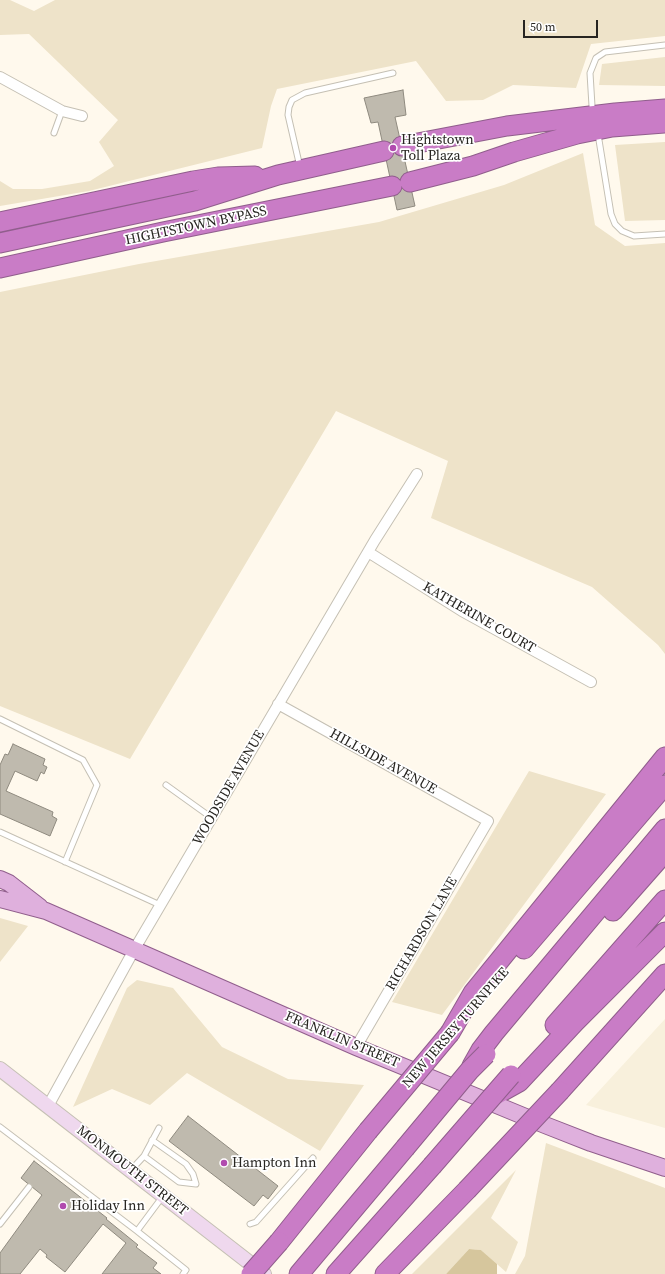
<!DOCTYPE html>
<style>
body{margin:0}
#map{position:relative;width:665px;height:1274px;overflow:hidden;background:#fff9ed;font-family:"Source Serif 4",serif}
canvas{display:block}
.scale{position:absolute;left:523px;top:20px;width:75px;height:18px;box-sizing:border-box;border:2px solid #272521;border-top:0;padding-left:5px;font-size:12px;line-height:14px;white-space:nowrap;color:#272521;-webkit-text-stroke:3px #fff;paint-order:stroke}
</style>
<div id="map">
<canvas width="665" height="1274"></canvas>
<div class="scale">50 m</div>
</div>
<script>
const c = document.querySelector('canvas').getContext('2d');
c.lineJoin = 'round';
function fillPath(path, color) {
  c.fillStyle = color;
  c.fill(path, 'evenodd');
}
function shape(rows) {
  const path = new Path2D();
  for (const r of rows) {
    path.moveTo(r[0], r[1]);
    for (let i = 2; i < r.length; i += 2) path.lineTo(r[i], r[i + 1]);
  }
  return path;
}
function stroke(path, color, width, dash) {
  c.strokeStyle = color;
  c.lineWidth = width;
  c.lineCap = dash ? 'butt' : 'round';
  c.setLineDash(dash || []);
  c.stroke(path);
}
function drawText(font, color, halo, rows, align = 'center') {
  c.font = font + ' "Source Serif 4",serif';
  c.lineWidth = 3.5;
  c.setLineDash([]);
  c.textBaseline = 'middle';
  c.strokeStyle = halo;
  c.fillStyle = color;
  for (const [text, x, y, turn = 0] of rows) {
    c.save();
    c.translate(x, y);
    c.rotate((+turn || 0) * Math.PI / 180);
    c.textAlign = isNaN(turn) ? turn : align;
    if (halo) c.strokeText(text, 0, 0);
    c.fillText(text, 0, 0);
    c.restore();
  }
}
fillPath(shape([
 [665,1019,665,1128,586,1105]
]), '#f8f0dc');
fillPath(shape([
 [0,0,10,0,34,11,55,0,665,0,665,36,591,44,576,88,513,85,483,100,446,101,416,61,277,89,271,106,262,148,89,191,0,206,0,181,13,189,42,189,90,181,114,166,99,142,118,120,29,34,0,35],
 [665,57,665,86,599,85,602,64],
 [665,142,665,220,625,221,615,145],
 [583,153,595,225,625,246,665,243,665,654,658,645,592,587,431,518,448,461,336,411,130,759,0,706,0,292,139,264,379,222,504,185],
 [529,771,606,794,442,1015,392,1002],
 [0,918,28,926,0,962],
 [137,980,173,988,222,1047,288,1079,364,1085,320,1151,187,1073,150,1105,112,1089,73,1107,127,988],
 [546,1143,665,1188,665,1274,515,1274,525,1256],
 [516,1170,491,1218,518,1242,506,1272,481,1250,469,1249,446,1274,412,1274]
]), '#eee3c9');
fillPath(shape([
 [469,1249,481,1250,497,1264,497,1274,446,1274]
]), '#d6c69d');
const building = shape([
 [403,90,406,115,395,117,415,206,397,210,378,122,371,123,364,98,403,90],
 [13,744,45,759,43,765,47,767,44,774,41,772,37,781,15,771,6,791,53,812,52,816,57,819,50,836,0,814,0,765,5,754,8,755,13,744],
 [188,1116,278,1186,268,1199,263,1195,254,1206,169,1141,188,1116],
 [34,1161,107,1218,106,1219,138,1245,136,1247,157,1263,153,1268,161,1274,102,1274,126,1243,103,1224,65,1272,46,1257,47,1255,40,1249,20,1274,0,1274,0,1253,42,1195,21,1178,34,1161]
]);
fillPath(building, '#bfbaae');
stroke(building, '#8f8a7f', 1);
const lane = shape([
 [592,106,590,73,596,58,605,52,665,45],
 [54,133,62,111],
 [598,134,611,214,615,224,622,231,634,236,665,234],
 [300,167,288,115,289,107,292,100,305,93,393,73],
 [0,719,83,760,97,785,65,862],
 [166,785,212,818],
 [0,832,160,905],
 [0,1127,137,1231],
 [144,1156,159,1128],
 [131,1170,144,1156,179,1182,196,1184,193,1174,186,1164,152,1140],
 [163,1196,137,1231,186,1270,183,1274],
 [0,1224,29,1187],
 [250,1224,256,1222,313,1158]
]);
const street = shape([
 [0,77,62,111,82,116],
 [368,552,462,611,591,682],
 [278,704,488,821,356,1047],
 [48,1106,134,950,375,540,417,474]
]);
const secondary = shape([
 [0,1069,264,1274]
]);
const primary = shape([
 [0,879,9,883,40,907],
 [0,899,46,911,356,1047,545,1125,591,1143,665,1168]
]);
const highway = shape([
 [402,146,507,126,615,113,665,109],
 [410,182,473,166,514,152,577,134,612,127,665,123],
 [0,222,193,181,218,177,255,176],
 [0,243,195,201,278,175,384,151],
 [0,268,163,232,392,186],
 [613,911,665,852],
 [524,949,665,785],
 [555,1025,665,900],
 [450,1033,473,993,665,757],
 [472,1066,481,1050,494,1033,665,829],
 [560,1091,665,974],
 [492,1097,519,1082,575,1022,665,932],
 [279,1242,368,1131],
 [299,1274,405,1148],
 [336,1274,432,1166],
 [385,1274,467,1190]
]);
stroke(lane, '#c5c0b4', 7);
stroke(street, '#c5c0b4', 12);
stroke(secondary, '#c5c0b4', 16);
stroke(primary, '#905e8c', 18);
stroke(highway, '#905e8c', 21);
stroke(lane, '#fff', 5);
stroke(street, '#fff', 10);
stroke(secondary, '#efd8ee', 14);
stroke(primary, '#dfb0dd', 16);
stroke(highway, '#c97cc6', 19);
const highwayBridge = shape([
 [368,1131,450,1033],
 [405,1148,470,1070,486,1054],
 [432,1166,511,1075],
 [467,1190,560,1091],
 [251,1274,279,1242]
]);
stroke(highwayBridge, '#905e8c', 21, []);
stroke(highwayBridge, '#c97cc6', 19);
for (const [x, y, r, color] of [
 [393,148,4,"#b14baf"],
 [224,1163,4,"#b14baf"],
 [63,1206,4,"#b14baf"]
]) {
  const dot = new Path2D();
  dot.arc(x, y, r, 0, 2 * Math.PI);
  c.fillStyle = color;
  c.fill(dot);
  stroke(dot, '#fff', 1.5);
}
drawText('14px', '#272521', '#fff', [
 ["Hightstown",401,140],
 ["Toll Plaza",401,156],
 ["Hampton Inn",232,1163],
 ["Holiday Inn",71,1206]
], 'left');
drawText('14px', '#272521', '#fff', [
 ["HIGHTSTOWN BYPASS",196,226,-12],
 ["KATHERINE COURT",479,618,30],
 ["HILLSIDE AVENUE",383,762,29],
 ["WOODSIDE AVENUE",229,788,-60],
 ["RICHARDSON LANE",422,934,-60],
 ["NEW JERSEY TURNPIKE",456,1028,-49],
 ["FRANKLIN STREET",342,1040,23],
 ["MONMOUTH STREET",132,1171,38]
]);
</script>
